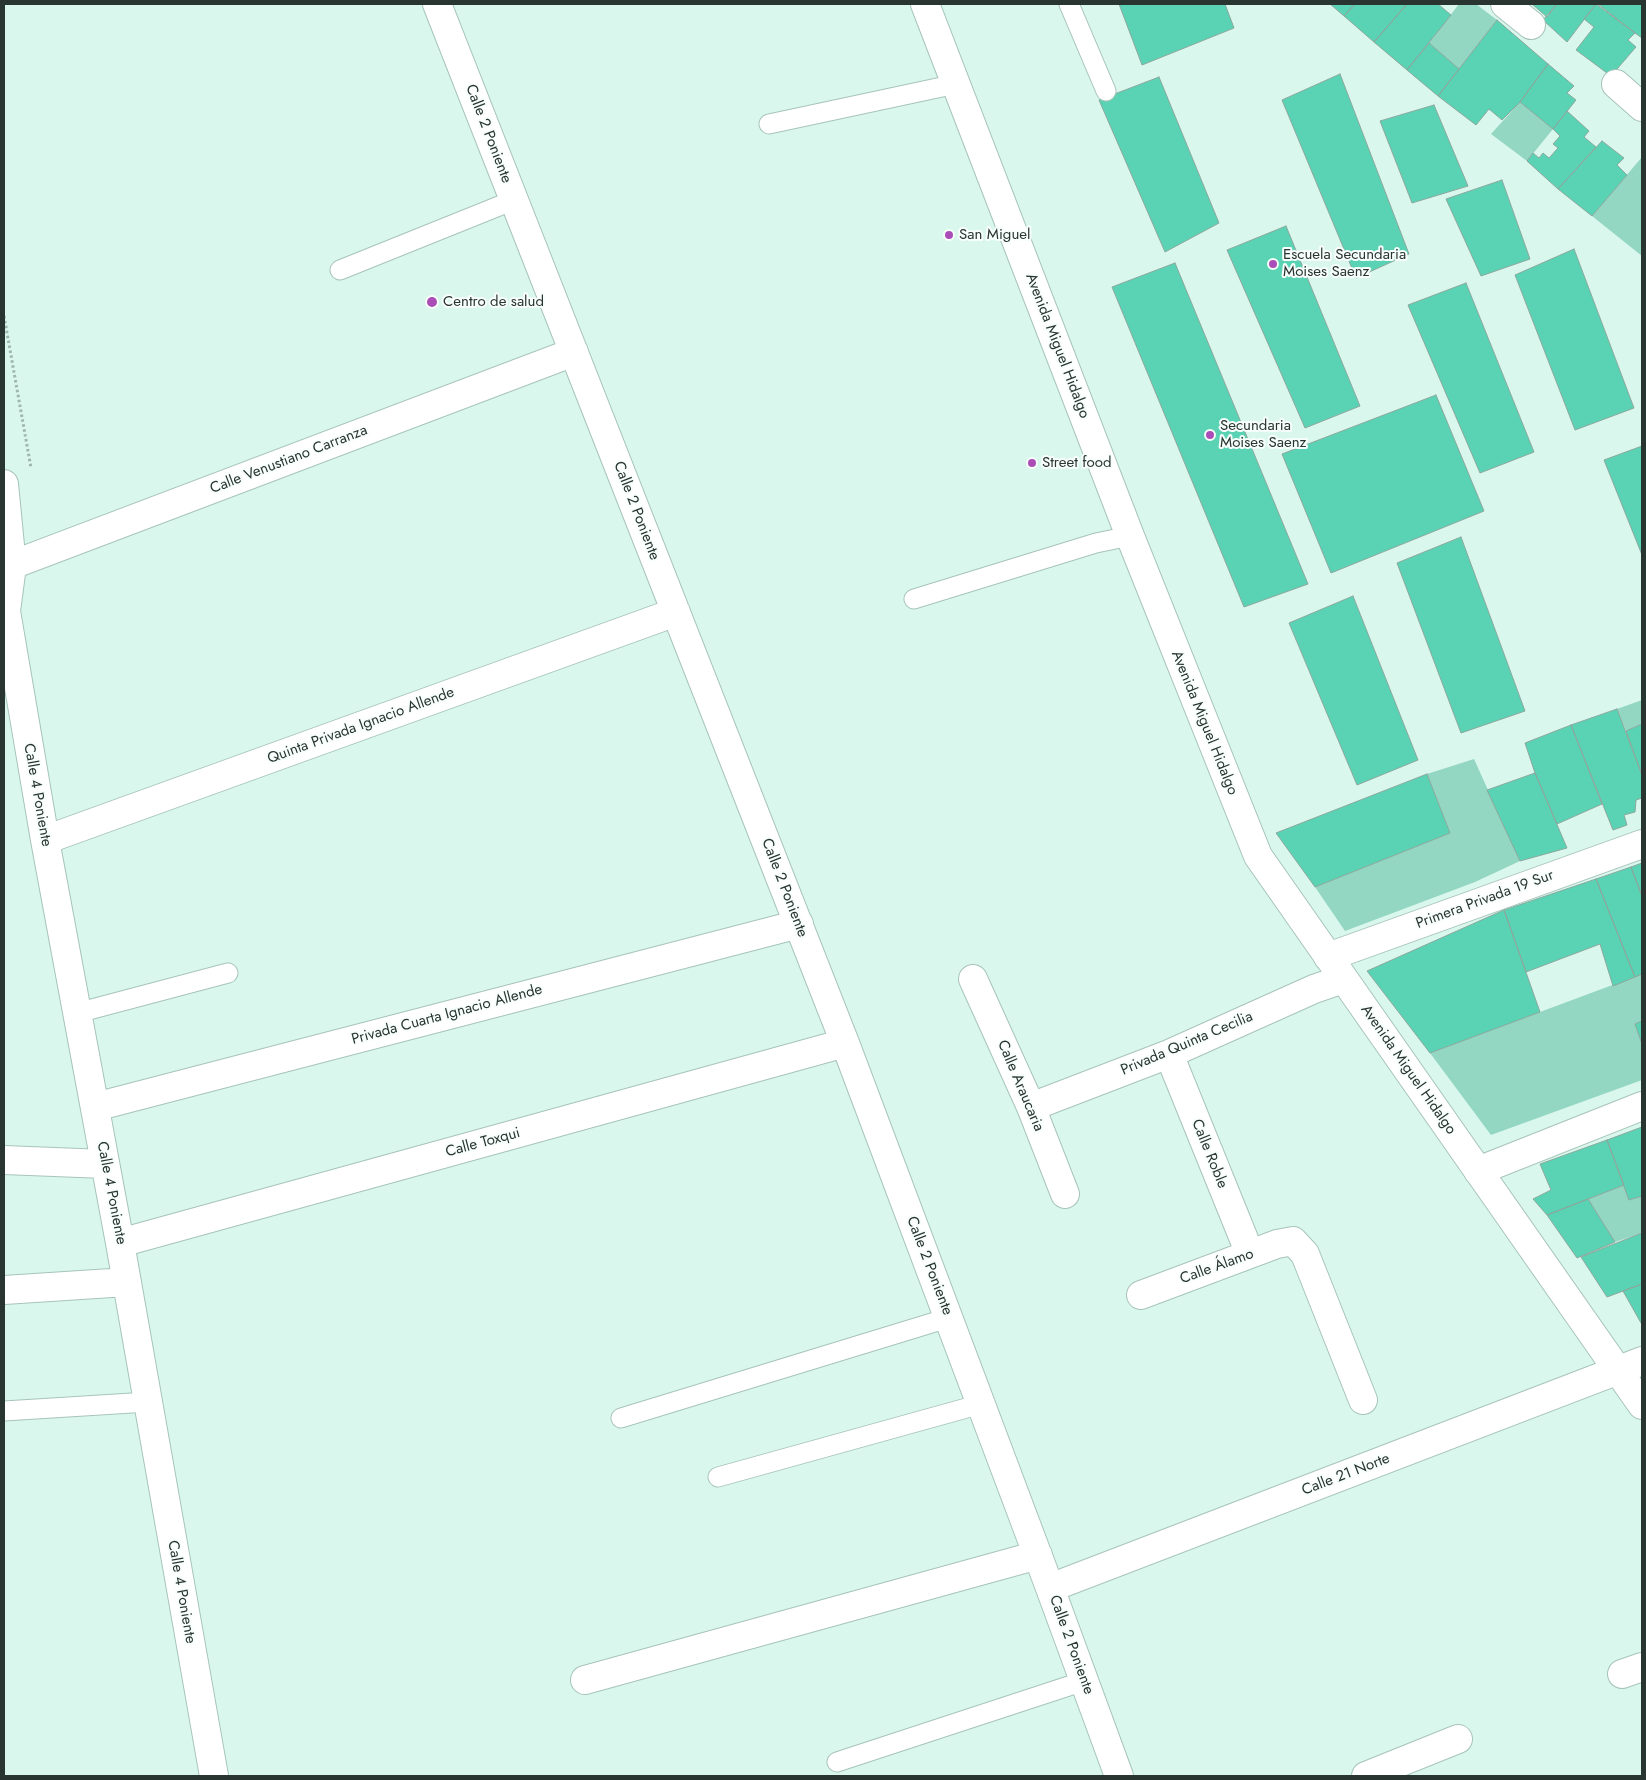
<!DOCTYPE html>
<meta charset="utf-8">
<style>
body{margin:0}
#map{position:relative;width:1646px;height:1780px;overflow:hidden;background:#daf7ed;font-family:Jost,sans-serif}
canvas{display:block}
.frame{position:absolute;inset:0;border:5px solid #293531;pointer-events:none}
</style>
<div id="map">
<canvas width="1646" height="1780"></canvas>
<div class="frame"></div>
</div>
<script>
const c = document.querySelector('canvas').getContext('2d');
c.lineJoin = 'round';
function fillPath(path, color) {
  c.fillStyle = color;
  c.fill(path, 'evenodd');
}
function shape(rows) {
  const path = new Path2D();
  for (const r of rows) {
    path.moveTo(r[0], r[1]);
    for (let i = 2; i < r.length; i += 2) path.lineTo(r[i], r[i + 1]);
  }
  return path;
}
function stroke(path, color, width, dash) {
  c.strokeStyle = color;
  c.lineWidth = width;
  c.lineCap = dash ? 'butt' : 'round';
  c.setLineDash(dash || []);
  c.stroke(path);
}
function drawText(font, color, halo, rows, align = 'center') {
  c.font = font + ' Jost,sans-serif';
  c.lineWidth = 4;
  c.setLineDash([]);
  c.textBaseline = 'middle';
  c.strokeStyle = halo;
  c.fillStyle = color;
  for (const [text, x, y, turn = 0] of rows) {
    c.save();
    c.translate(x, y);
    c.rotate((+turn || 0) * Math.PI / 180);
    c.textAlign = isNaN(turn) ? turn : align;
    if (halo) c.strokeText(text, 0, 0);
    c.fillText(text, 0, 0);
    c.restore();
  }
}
fillPath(shape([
 [1459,4,1476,4,1497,20,1459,69,1429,43],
 [1520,102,1553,129,1527,161,1491,134],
 [1642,157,1642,256,1592,216],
 [1642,700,1642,724,1626,731,1617,709],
 [1474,759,1520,861,1475,882,1345,931,1315,887,1450,833,1427,774],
 [1642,974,1642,1021,1635,1024,1642,1044,1642,1080,1491,1135,1430,1053],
 [1624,1185,1630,1200,1642,1196,1642,1233,1615,1242,1588,1199]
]), '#93d6c1');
const building = shape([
 [1119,4,1225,4,1234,28,1142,65,1119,4],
 [1330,4,1355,4,1344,16,1330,4],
 [1355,4,1407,4,1374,42,1344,16,1355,4],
 [1407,4,1438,4,1451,15,1407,70,1374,42,1407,4],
 [1532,4,1557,4,1547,17,1532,4],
 [1557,4,1596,4,1567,42,1543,20,1557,4],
 [1596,4,1635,33,1628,40,1636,47,1611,76,1576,50,1594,27,1584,19,1596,4],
 [1598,4,1642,4,1642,38,1635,33,1598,4],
 [1497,20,1548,64,1520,102,1502,120,1489,109,1476,125,1438,96,1497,20],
 [1429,43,1459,69,1438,96,1407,70,1429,43],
 [1548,64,1574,86,1567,93,1576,100,1553,129,1520,102,1548,64],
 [1340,74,1409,254,1356,278,1282,100,1340,74],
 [1159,77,1219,223,1165,252,1099,100,1159,77],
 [1434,105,1468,186,1412,203,1380,121,1434,105],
 [1567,111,1589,131,1584,137,1596,147,1558,189,1527,161,1533,153,1539,158,1543,153,1549,158,1558,148,1553,144,1560,136,1553,129,1567,111],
 [1602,141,1624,158,1617,165,1627,175,1592,216,1558,189,1602,141],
 [1502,180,1530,259,1481,276,1446,199,1502,180],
 [1286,226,1360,406,1305,428,1227,250,1286,226],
 [1574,249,1634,408,1575,430,1515,275,1574,249],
 [1175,263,1308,584,1244,607,1112,287,1175,263],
 [1466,283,1534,452,1480,473,1408,305,1466,283],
 [1436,395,1484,511,1331,573,1282,454,1436,395],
 [1642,446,1642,555,1604,460,1642,446],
 [1461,537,1525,711,1461,733,1397,563,1461,537],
 [1353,596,1418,760,1357,785,1289,623,1353,596],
 [1617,709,1642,775,1642,798,1636,800,1635,812,1624,815,1627,825,1613,830,1571,725,1617,709],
 [1642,724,1642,775,1626,731,1642,724],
 [1571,725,1602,804,1557,824,1535,773,1525,743,1571,725],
 [1535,773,1567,848,1520,861,1487,790,1535,773],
 [1427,774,1450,833,1315,887,1276,833,1427,774],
 [1642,863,1642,896,1631,867,1642,863],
 [1631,867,1642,896,1642,974,1635,977,1596,879,1631,867],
 [1596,879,1635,977,1613,986,1600,944,1526,972,1504,910,1596,879],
 [1504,910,1540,1012,1430,1053,1367,971,1504,910],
 [1642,1021,1642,1044,1635,1024,1642,1021],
 [1642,1127,1642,1196,1629,1200,1607,1140,1642,1127],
 [1607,1140,1624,1185,1547,1215,1533,1199,1551,1190,1540,1164,1607,1140],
 [1588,1199,1615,1242,1577,1258,1547,1215,1588,1199],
 [1642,1233,1642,1284,1607,1297,1581,1257,1642,1233],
 [1642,1284,1642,1322,1641,1323,1623,1291,1642,1284]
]);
fillPath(building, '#59d3b3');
stroke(building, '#8ca79e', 1);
const service = shape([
 [1069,4,1106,91],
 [769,124,956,84],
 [340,270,514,200],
 [914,599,1096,543,1130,536],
 [77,1013,228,973],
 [4,1411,148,1402],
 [621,1418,948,1318],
 [718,1477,981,1404],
 [837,1762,1084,1681]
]);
const minor = shape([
 [437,4,845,1043,1050,1588,1119,1776],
 [1505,4,1531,25],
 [1616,84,1642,107],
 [4,484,12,566,6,611,45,840,120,1243,214,1776],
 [4,568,574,352],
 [45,840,676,612],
 [1328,957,1642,844],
 [973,979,1031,1107,1065,1194],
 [1169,1054,1250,1254],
 [95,1107,799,924],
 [1031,1107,1169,1054,1314,989,1343,979],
 [4,1160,105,1164],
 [1478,1171,1642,1106],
 [120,1243,845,1043],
 [4,1290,127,1282],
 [1141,1295,1277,1244,1293,1241,1305,1254,1363,1400],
 [1050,1588,1642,1361],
 [1622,1674,1642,1667],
 [585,1680,1038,1555],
 [1366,1776,1458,1739]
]);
const tertiary = shape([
 [925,4,1130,536,1258,856,1642,1405]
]);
stroke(service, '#a7c4ba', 21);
stroke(minor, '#a7c4ba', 30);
stroke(tertiary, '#a7c4ba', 30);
stroke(shape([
 [4,316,31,468]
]), '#9fb6ae', 3, [2.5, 2.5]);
stroke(service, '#fff', 19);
stroke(minor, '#fff', 28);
stroke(tertiary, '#fff', 28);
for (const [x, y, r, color] of [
 [949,235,5,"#ab4db7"],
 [1273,264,5,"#ab4db7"],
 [432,302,6,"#ab4db7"],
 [1210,435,5,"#ab4db7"],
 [1032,463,5,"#ab4db7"]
]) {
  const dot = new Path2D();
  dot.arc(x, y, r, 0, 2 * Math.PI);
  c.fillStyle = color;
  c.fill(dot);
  stroke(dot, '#f8fefc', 2);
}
drawText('15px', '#293531', '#f8fefc', [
 ["Calle 2 Poniente",488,134,69],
 ["Avenida Miguel Hidalgo",1057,346,69],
 ["Calle Venustiano Carranza",289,460,-21],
 ["Calle 2 Poniente",636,511,69],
 ["Avenida Miguel Hidalgo",1204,723,68],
 ["Quinta Privada Ignacio Allende",361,726,-20],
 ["Calle 4 Poniente",37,795,80],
 ["Calle 2 Poniente",784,888,69],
 ["Primera Privada 19 Sur",1485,900,-20],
 ["Privada Cuarta Ignacio Allende",447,1015,-15],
 ["Privada Quinta Cecilia",1187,1044,-23],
 ["Avenida Miguel Hidalgo",1408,1070,55],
 ["Calle Araucaria",1020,1086,67],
 ["Calle Toxqui",483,1143,-15],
 ["Calle Roble",1209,1154,68],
 ["Calle 4 Poniente",111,1193,79],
 ["Calle 2 Poniente",929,1266,69],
 ["Calle Álamo",1217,1267,-20],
 ["Calle 21 Norte",1346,1475,-21],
 ["Calle 4 Poniente",181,1592,80],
 ["Calle 2 Poniente",1071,1645,70]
]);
drawText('15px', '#293531', '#f8fefc', [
 ["San Miguel",959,235],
 ["Escuela Secundaria",1283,255],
 ["Moises Saenz",1283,272],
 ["Centro de salud",443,302],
 ["Secundaria",1220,426],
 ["Moises Saenz",1220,443],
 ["Street food",1042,463]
], 'left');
</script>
